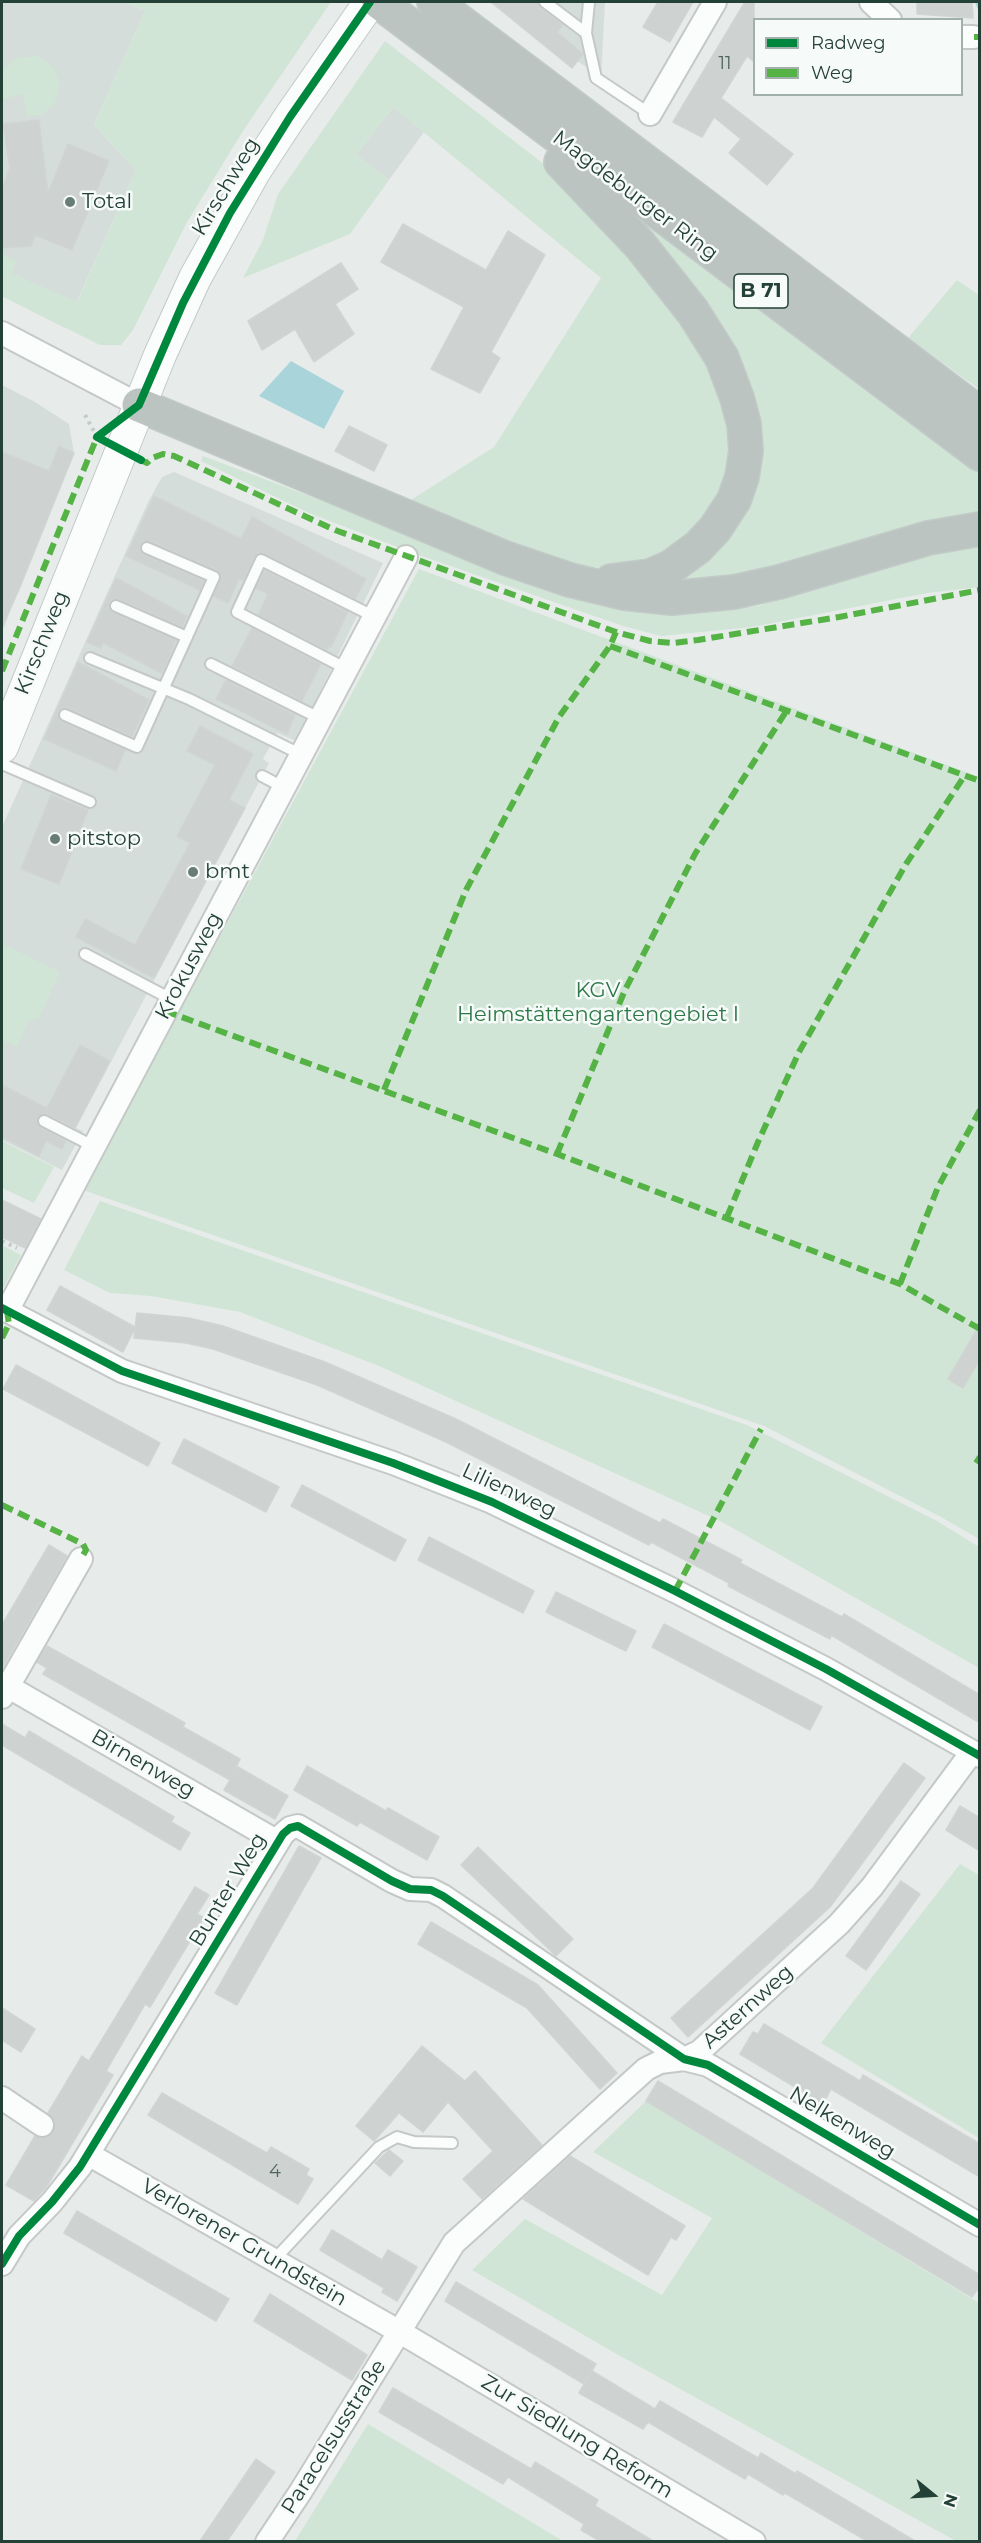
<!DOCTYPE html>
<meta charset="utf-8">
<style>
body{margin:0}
#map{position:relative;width:981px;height:2543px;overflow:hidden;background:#e7ecea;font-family:Montserrat,sans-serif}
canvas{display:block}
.frame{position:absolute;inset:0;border:3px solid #244138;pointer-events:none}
.legend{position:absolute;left:753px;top:18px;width:210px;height:78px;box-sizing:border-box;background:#f6faf8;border:2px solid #a2b0ab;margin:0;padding:8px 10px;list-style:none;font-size:18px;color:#244138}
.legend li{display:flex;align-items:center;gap:12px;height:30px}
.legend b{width:30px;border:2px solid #a2b0ab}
.north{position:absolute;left:903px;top:2465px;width:60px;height:60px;-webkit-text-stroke:4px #f6faf8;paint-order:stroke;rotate:108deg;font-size:16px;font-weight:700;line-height:24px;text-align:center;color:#244138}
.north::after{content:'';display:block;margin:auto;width:21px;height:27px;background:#244138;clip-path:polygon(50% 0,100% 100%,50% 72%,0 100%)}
</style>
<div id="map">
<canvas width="981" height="2543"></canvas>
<div class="frame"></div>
<ul class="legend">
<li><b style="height:8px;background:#00873e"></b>Radweg</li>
<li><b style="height:8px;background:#55b346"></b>Weg</li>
</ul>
<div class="north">N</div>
</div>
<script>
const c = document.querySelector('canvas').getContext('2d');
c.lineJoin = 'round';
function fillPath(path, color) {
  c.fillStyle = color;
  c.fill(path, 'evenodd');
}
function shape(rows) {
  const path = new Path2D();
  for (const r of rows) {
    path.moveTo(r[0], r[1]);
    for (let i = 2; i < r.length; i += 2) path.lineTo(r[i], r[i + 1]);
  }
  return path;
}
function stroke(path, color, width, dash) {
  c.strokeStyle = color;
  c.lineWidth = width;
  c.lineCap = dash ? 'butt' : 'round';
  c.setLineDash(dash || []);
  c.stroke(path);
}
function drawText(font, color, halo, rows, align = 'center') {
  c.font = font + ' Montserrat,sans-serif';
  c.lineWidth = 5;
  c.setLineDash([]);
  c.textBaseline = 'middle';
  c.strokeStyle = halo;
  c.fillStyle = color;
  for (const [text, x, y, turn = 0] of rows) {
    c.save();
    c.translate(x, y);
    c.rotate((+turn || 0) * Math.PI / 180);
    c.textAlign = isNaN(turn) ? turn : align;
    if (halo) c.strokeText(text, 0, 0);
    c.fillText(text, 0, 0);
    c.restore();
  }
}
fillPath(shape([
 [2,2,124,2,145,11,94,125,136,170,65,328,2,296],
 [489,2,605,2,601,77],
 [393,107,424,132,389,180,356,155],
 [2,385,35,402,69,424,74,453,2,632],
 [174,472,383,563,296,741,277,733,273,741,263,759,269,763,76,1128,83,1131,62,1170,2,1140,2,827,148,502,162,477]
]), '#d5ddda');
fillPath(shape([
 [124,2,331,2,243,131,186,224,133,330,121,345,100,345,2,296,2,255,16,261,11,273,77,302,136,170,94,125,145,11],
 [385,41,545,165,591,206,702,349,729,411,731,469,709,518,662,557,615,568,572,567,462,525,411,500,494,447,601,278,393,107,356,155,389,180,350,234,243,278,263,240,278,194],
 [37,56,54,68,60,86,55,103,42,115,27,116,23,94,2,99,2,70,17,58],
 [607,194,979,469,979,515,777,570,663,588,756,449],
 [957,280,979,295,979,389,908,338],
 [203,456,477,559,714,609,757,606,889,566,979,543,979,587,927,593,752,627,661,636,623,626,413,553,309,513,201,461],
 [419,569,979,777,979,1539,941,1517,764,1426,83,1190],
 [2,944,60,972,39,1018,29,1020,17,1047,2,1040],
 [2,1141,54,1167,34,1203,2,1188],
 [100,1201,747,1425,937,1521,979,1547,979,1668,722,1522,379,1366,240,1312,151,1296,110,1293,64,1270],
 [2,1245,21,1255,4,1287,2,1286],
 [960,1864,979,1875,979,2138,821,2043],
 [646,2101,979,2303,979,2541,956,2541,613,2352,472,2270,525,2219,662,2295,712,2218,593,2152],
 [368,2424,563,2541,295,2541]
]), '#d0e5d6');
fillPath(shape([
 [291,361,344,391,324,429,259,396]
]), '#a9d5da');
stroke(shape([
 [978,2,980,7]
]), '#a9d5da', 6);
const building = shape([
 [491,2,538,2,540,8,563,25,557,32,583,54,572,68,491,2],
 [658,2,693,2,670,42,643,27,658,2],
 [745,2,754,2,754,62,747,56,721,98,793,154,767,185,729,153,741,139,714,117,702,137,673,122,745,2],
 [917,2,972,2,973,18,917,14,917,2],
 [39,120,48,193,68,144,109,161,72,250,35,235,31,246,2,248,2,188,10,168,3,124,39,120],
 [403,224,486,270,508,231,545,255,491,352,500,358,480,393,431,369,464,307,381,262,403,224],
 [341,263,358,289,335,304,354,334,314,362,295,329,262,350,248,321,341,263],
 [349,426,387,445,374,471,335,451,349,426],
 [59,446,74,453,20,587,2,627,2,452,49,471,59,446],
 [154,496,241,539,252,517,366,579,355,599,260,553,254,557,243,581,239,579,228,603,213,596,221,577,217,570,150,541,142,542,140,548,144,555,204,581,200,590,126,556,154,496],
 [265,570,348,612,331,647,329,646,327,650,258,615,268,594,256,588,265,570],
 [116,578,187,616,182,627,119,599,115,599,109,602,109,607,113,613,176,640,162,673,103,643,101,648,87,642,116,578],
 [252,628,321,664,302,701,232,666,252,628],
 [78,662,149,700,132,736,68,708,64,708,58,711,58,716,62,722,125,750,116,771,44,739,78,662],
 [226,680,295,715,287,734,216,699,226,680],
 [200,726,253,754,229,800,245,808,154,978,76,937,85,919,135,945,190,843,177,836,215,765,187,751,200,726],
 [51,795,88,810,59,884,21,869,51,795],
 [80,1045,110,1061,75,1128,47,1114,38,1117,37,1122,40,1127,66,1141,62,1149,46,1141,39,1156,2,1137,2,1085,47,1108,80,1045],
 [2,1200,41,1219,25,1248,2,1237,2,1200],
 [60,1286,135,1327,137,1313,189,1318,223,1326,325,1362,456,1419,660,1523,663,1519,742,1560,740,1563,842,1617,844,1614,980,1695,980,1723,831,1635,830,1639,728,1586,729,1583,651,1542,649,1545,446,1442,317,1385,213,1349,186,1343,134,1338,135,1328,123,1352,47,1310,60,1286],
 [980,1324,980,1359,963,1388,948,1379,980,1324],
 [16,1365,160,1443,148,1466,3,1389,16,1365],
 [184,1439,279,1487,266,1512,172,1463,184,1439],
 [302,1485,406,1540,395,1561,291,1506,302,1485],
 [429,1537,534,1591,523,1613,418,1560,429,1537],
 [49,1545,67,1556,2,1669,2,1625,49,1545],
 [556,1592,636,1631,626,1651,546,1612,556,1592],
 [664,1624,822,1707,810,1730,652,1647,664,1624],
 [47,1646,185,1723,183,1727,240,1759,233,1774,238,1767,288,1796,275,1819,224,1790,230,1780,43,1674,47,1668,37,1662,47,1646],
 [2,1724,25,1738,29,1731,174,1817,171,1822,190,1833,180,1850,2,1745,2,1724],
 [904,1763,925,1778,830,1907,688,2037,671,2018,813,1888,904,1763],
 [307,1766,386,1811,388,1808,439,1837,427,1860,360,1822,357,1826,294,1790,307,1766],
 [960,1806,980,1818,980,1851,946,1830,960,1806],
 [299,1846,321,1858,237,2005,215,1993,299,1846],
 [478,1847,573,1939,556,1956,461,1865,478,1847],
 [901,1881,920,1894,866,1970,846,1956,901,1881],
 [195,1887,209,1895,197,1914,204,1918,150,2007,145,2004,106,2071,113,2075,47,2186,34,2201,6,2185,35,2136,47,2137,53,2132,54,2120,48,2113,82,2056,89,2061,195,1887],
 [431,1922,538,1985,617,2073,600,2089,527,2008,418,1944,431,1922],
 [2,2008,35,2029,21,2052,2,2040,2,2008],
 [764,2024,860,2081,863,2075,980,2144,980,2177,831,2089,823,2104,740,2054,753,2032,758,2034,764,2024],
 [422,2046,465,2081,475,2071,542,2145,482,2199,463,2179,493,2151,448,2102,423,2132,399,2113,374,2141,356,2126,422,2046],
 [658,2081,980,2275,980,2286,972,2297,646,2101,658,2081],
 [162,2093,249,2143,267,2153,271,2147,309,2169,306,2175,313,2179,298,2204,148,2115,162,2093],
 [389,2150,403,2161,390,2176,375,2163,389,2150],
 [570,2156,685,2226,676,2240,671,2237,648,2275,523,2199,570,2156],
 [77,2211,229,2299,216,2321,64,2233,77,2211],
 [332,2230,382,2260,388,2250,417,2267,397,2301,382,2292,384,2288,320,2250,332,2230],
 [456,2282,596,2364,584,2384,445,2301,456,2282],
 [270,2294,367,2355,352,2380,254,2321,270,2294],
 [592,2371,655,2409,660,2401,758,2458,761,2453,796,2474,797,2471,915,2541,867,2541,785,2493,783,2495,748,2474,745,2479,648,2422,650,2419,643,2429,579,2393,592,2371],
 [393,2388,531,2469,535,2462,598,2500,595,2506,653,2541,600,2541,581,2530,584,2524,508,2477,503,2484,379,2412,393,2388],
 [256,2459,275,2472,227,2541,200,2541,256,2459]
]);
fillPath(building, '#ced3d1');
stroke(building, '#d0d5d3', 1.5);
const lane = shape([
 [545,2,586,33],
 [589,2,586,33,596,78,650,114],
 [116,606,187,637],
 [90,658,189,699,300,754],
 [211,664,319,718],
 [345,668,237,612,261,560,373,616],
 [65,715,137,747,214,577,147,548],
 [2,764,90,802],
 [262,776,283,787],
 [85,954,171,999],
 [44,1121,93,1146],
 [274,2260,379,2147,397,2137,414,2142,452,2143]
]);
const street = shape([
 [871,2,890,20],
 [962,37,974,37],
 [650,114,715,2],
 [2,333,139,405],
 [2,1308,122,1371,393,1463,492,1502,675,1591,826,1669,980,1756],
 [7,1311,406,557],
 [7,1686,278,1842],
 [2,1697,81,1559],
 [2,2098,42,2125],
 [88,2154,400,2332,754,2542],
 [2,2264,19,2236,52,2202,80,2167,283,1834,290,1828,298,1826,392,1881,410,1889,431,1890,443,1896,684,2059,708,2065,980,2225],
 [267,2542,301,2491,454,2243,646,2069,660,2062,684,2059,699,2052,839,1924,872,1887,972,1752]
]);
const secondary = shape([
 [2,747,160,355,195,278,254,172,290,117,370,2]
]);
const highway = shape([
 [379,2,980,454],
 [434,2,980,414],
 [561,162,640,245,693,312,722,358,737,398,744,424,746,451,742,477,734,500,715,529,698,547,671,567,650,576,611,581],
 [139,405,505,558,570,580,624,593,672,598,734,592,779,582,928,538,980,529]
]);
stroke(lane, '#c4c9c7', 14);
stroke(street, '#c4c9c7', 26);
stroke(secondary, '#c2cac7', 34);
stroke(highway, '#c2cbc8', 36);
stroke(shape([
 [85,415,97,437],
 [2,1241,17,1248]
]), '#c2cbc8', 4, [3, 4.5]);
stroke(lane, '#fbfcfc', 10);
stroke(street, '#fbfcfc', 22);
stroke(secondary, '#fbfcfc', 32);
stroke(highway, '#bcc4c2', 33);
stroke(shape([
 [974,37,980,37],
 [139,459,147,463,152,458,163,454,174,456,335,530,616,632,650,641,673,643,698,640,839,617,980,590],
 [610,646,980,781],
 [2,671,97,437,102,440],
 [165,1011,557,1154,900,1284,980,1329],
 [384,1090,466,890,559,717,610,646,616,632],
 [557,1154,625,990,695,854,787,710],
 [727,1217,758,1142,799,1052,906,864,965,775],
 [900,1284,938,1187,980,1110],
 [2,1338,9,1324,7,1311],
 [976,1463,980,1457],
 [2,1505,83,1544,86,1550,81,1559],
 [675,1591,761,1429]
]), '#55b346', 6, [12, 6]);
stroke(shape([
 [141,460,97,437,139,405,183,303,230,213,290,117,370,2],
 [2,1308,122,1371,393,1463,492,1502,675,1591,826,1669,980,1756],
 [2,2264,19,2236,52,2202,80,2167,283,1834,290,1828,298,1826,392,1881,410,1889,431,1890,443,1896,684,2059,708,2065,980,2225]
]), '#00873e', 8);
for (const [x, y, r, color] of [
 [70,202,6,"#687d76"],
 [55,839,6,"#687d76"],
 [193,872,6,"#687d76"]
]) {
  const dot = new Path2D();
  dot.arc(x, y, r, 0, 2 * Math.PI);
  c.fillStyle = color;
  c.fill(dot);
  stroke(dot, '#f6faf8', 2);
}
drawText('18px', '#4f665f', null, [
 ["11",725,64],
 ["4",275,2172]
]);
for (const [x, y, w] of [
 [761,291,54]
]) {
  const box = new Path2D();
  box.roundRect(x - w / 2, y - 17, w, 34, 4.5);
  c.fillStyle = '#f6faf8';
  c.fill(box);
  stroke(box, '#244138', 1.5);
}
drawText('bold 20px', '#244138', null, [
 ["B 71",761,291]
]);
drawText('21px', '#244138', '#f6faf8', [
 ["Kirschweg",226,187,-59],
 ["Magdeburger Ring",635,196,37],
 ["Kirschweg",42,643,-68],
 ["Krokusweg",189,966,-62],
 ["Lilienweg",509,1491,25],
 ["Birnenweg",143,1764,30],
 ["Bunter Weg",228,1890,-59],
 ["Asternweg",748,2007,-42],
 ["Nelkenweg",842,2123,31],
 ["Verlorener Grundstein",244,2243,30],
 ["Paracelsusstraße",334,2437,-58],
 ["Zur Siedlung Reform",577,2437,31]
]);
drawText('21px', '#244138', '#f6faf8', [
 ["Total",82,202],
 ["pitstop",67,839],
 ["bmt",205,872]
], 'left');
drawText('21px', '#2d7847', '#f6faf8', [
 ["KGV",598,991],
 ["Heimstättengartengebiet I",598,1015]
]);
</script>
